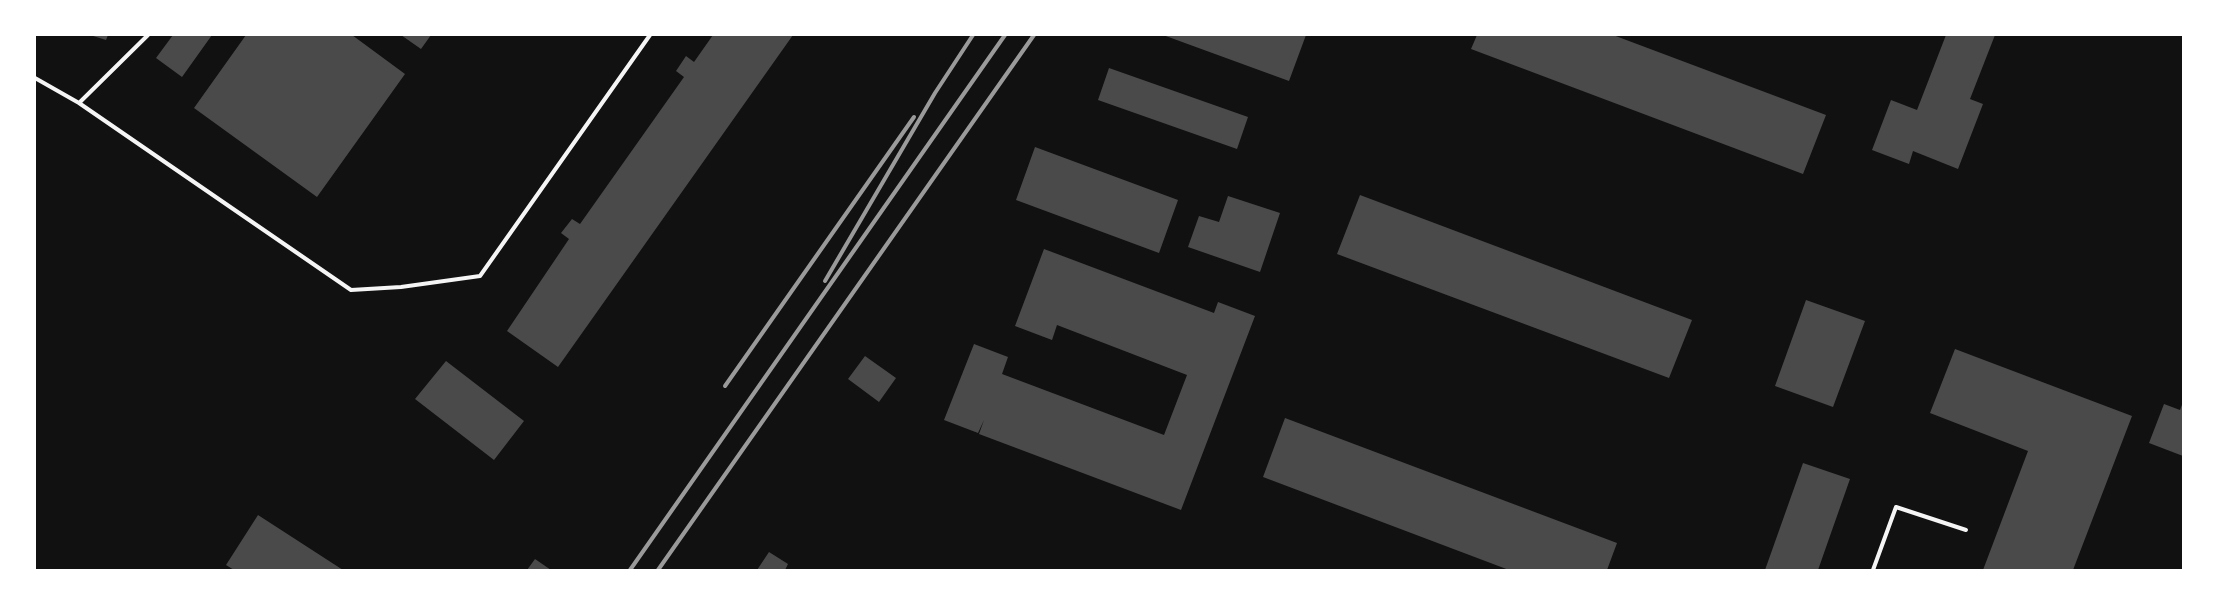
<!DOCTYPE html>
<style>
body{margin:0}
#map{position:relative;width:2218px;height:605px;overflow:hidden;background:#111;font-family:"Work Sans",sans-serif}
canvas{display:block}
.frame{position:absolute;inset:0;border:36px solid #fff;pointer-events:none}
</style>
<div id="map">
<canvas width="2218" height="605"></canvas>
<div class="frame"></div>
</div>
<script>
const c = document.querySelector('canvas').getContext('2d');
c.lineJoin = 'round';
function fillPath(path, color) {
  c.fillStyle = color;
  c.fill(path, 'evenodd');
}
function shape(rows) {
  const path = new Path2D();
  for (const r of rows) {
    path.moveTo(r[0], r[1]);
    for (let i = 2; i < r.length; i += 2) path.lineTo(r[i], r[i + 1]);
  }
  return path;
}
function stroke(path, color, width, dash) {
  c.strokeStyle = color;
  c.lineWidth = width;
  c.lineCap = dash ? 'butt' : 'round';
  c.setLineDash(dash || []);
  c.stroke(path);
}
fillPath(shape([
 [90,35,108,35,106,40],
 [173,35,212,35,182,77,156,58],
 [246,35,352,35,405,74,317,197,194,108],
 [401,35,431,35,421,49],
 [713,35,793,35,558,367,507,331,569,239,561,233,572,219,580,224,684,77,676,71,686,56,694,62],
 [1163,35,1306,35,1289,81],
 [1477,35,1613,35,1826,115,1803,174,1471,49],
 [1946,35,1995,35,1970,99,1983,104,1958,169,1913,151,1909,164,1872,150,1891,100,1917,110],
 [1109,68,1248,117,1237,149,1098,100],
 [1035,147,1178,200,1159,253,1016,200],
 [1360,195,1692,320,1669,378,1337,254],
 [1228,196,1280,213,1260,272,1188,247,1199,216,1219,222],
 [1044,249,1214,313,1218,302,1255,316,1181,510,979,434,984,420,978,433,944,420,974,344,1008,357,1002,374,1164,435,1187,375,1057,325,1052,340,1015,326],
 [1806,300,1865,321,1833,407,1775,386],
 [1955,349,2132,416,2073,570,1983,570,2028,451,1930,413],
 [865,356,896,378,879,402,848,379],
 [446,361,524,421,494,460,415,399],
 [2183,402,2183,456,2149,443,2164,404,2180,410],
 [1285,418,1617,543,1607,570,1509,570,1263,477],
 [1803,463,1850,479,1818,570,1765,570],
 [258,515,343,570,234,570,226,565],
 [769,552,788,564,785,570,757,570],
 [535,559,551,570,527,570]
]), '#4a4a4a');
stroke(shape([
 [35,78,79,103,351,290,401,287,480,276,650,35],
 [79,103,148,35],
 [1873,570,1896,507,1966,530]
]), '#f5f5f5', 4);
stroke(shape([
 [825,281,935,93,973,35],
 [725,386,914,117],
 [630,570,1005,35],
 [658,570,1034,35]
]), '#9a9a9a', 4);
</script>
